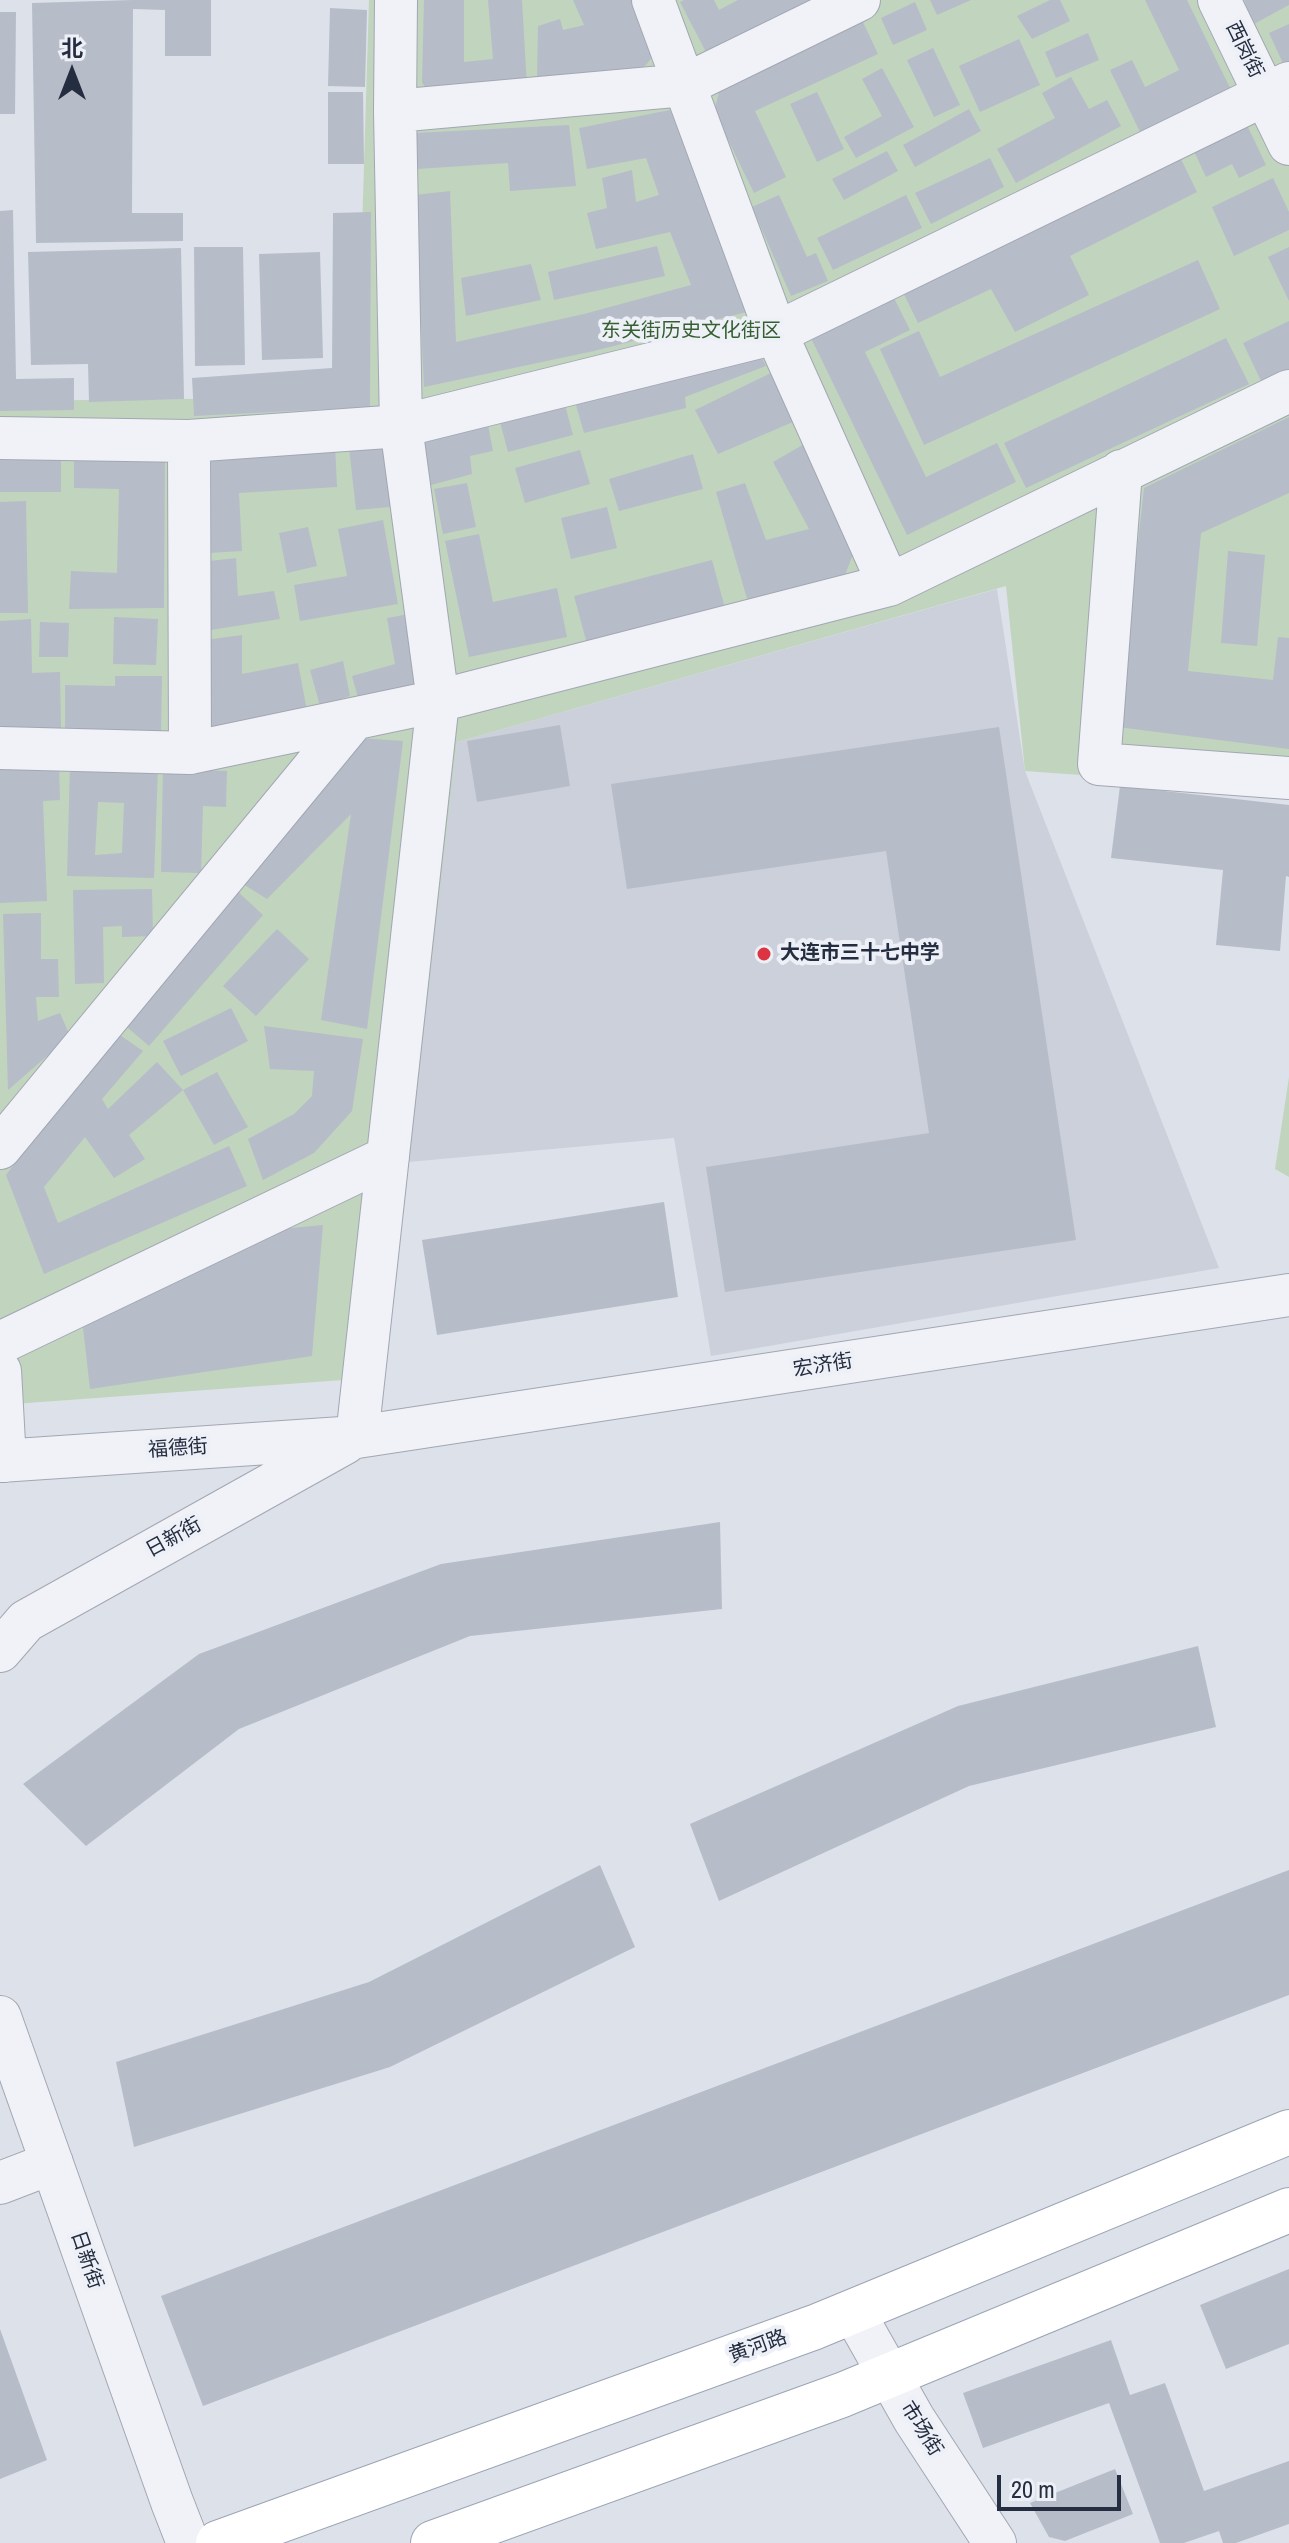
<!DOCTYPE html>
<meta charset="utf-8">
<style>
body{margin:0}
#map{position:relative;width:1289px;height:2543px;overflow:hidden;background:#dde1e9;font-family:"Archivo Narrow","Noto Sans SC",sans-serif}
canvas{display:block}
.north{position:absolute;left:32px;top:32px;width:80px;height:80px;-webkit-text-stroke:6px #edf0f6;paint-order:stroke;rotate:0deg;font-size:22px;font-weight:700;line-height:32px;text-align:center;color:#252d41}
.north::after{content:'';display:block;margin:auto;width:28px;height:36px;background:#252d41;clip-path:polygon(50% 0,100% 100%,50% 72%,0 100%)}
.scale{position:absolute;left:997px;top:2475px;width:124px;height:36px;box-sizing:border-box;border:4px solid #252d41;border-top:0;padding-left:10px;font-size:24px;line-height:28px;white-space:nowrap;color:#252d41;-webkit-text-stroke:6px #edf0f6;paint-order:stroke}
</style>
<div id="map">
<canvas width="1289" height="2543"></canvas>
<div class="north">北</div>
<div class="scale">20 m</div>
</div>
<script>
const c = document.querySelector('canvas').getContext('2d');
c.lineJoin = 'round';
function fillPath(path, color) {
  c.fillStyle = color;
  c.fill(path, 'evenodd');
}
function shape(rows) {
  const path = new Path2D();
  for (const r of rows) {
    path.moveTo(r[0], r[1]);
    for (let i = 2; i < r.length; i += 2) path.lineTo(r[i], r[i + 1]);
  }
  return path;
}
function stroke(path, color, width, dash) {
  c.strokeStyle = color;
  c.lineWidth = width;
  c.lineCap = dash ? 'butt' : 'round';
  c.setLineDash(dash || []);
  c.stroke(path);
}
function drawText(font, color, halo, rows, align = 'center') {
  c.font = font + ' "Archivo Narrow","Noto Sans SC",sans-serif';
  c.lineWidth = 8;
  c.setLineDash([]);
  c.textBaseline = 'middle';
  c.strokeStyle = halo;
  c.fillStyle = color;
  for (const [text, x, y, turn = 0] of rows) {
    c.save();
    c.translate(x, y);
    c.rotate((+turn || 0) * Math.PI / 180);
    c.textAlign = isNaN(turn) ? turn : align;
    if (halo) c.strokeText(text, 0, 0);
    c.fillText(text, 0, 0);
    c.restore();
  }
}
fillPath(shape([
 [997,589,1025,771,1219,1268,711,1356,674,1138,408,1162,457,742]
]), '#cbd0db');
fillPath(shape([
 [369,0,1289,0,1289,790,1025,771,1006,586,457,742,384,1377,0,1405,0,401,357,397],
 [1289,1077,1289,1177,1275,1169]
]), '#c1d4be');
fillPath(shape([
 [133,0,211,0,211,56,165,56,165,10,133,9,132,213,183,213,183,241,36,243,32,3],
 [424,0,464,0,464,62,493,59,488,0,522,0,527,87,435,98,422,83],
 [573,0,632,0,654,54,647,64,636,73,537,80,538,26,560,19,563,30,584,25],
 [684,0,714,0,719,10,738,0,814,0,707,54,680,2],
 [930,0,971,0,937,15],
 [1050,0,1060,0,1070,21,1032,39,1017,16],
 [1145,0,1187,0,1231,90,1141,134,1110,70,1132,60,1145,87,1179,70],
 [1244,0,1289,0,1289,5,1254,24],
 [915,2,927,30,893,45,881,18],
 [330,8,367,10,365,87,328,86],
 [0,12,16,12,15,114,0,114],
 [863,22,878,54,755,111,786,177,754,193,714,111,720,89],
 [1289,24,1289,68,1286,70,1269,33],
 [1088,33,1099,60,1056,78,1045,52],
 [1019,39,1040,85,980,112,959,66],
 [933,48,960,105,934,117,907,60],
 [882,68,914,127,856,158,844,137,882,116,862,79],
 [1071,77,1089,109,1107,100,1121,126,1016,183,997,149,1055,118,1042,93],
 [328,92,363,92,364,164,328,164],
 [817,92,844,149,817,162,790,104],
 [969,109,981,131,915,167,903,145],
 [670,110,750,311,594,351,424,387,415,195,450,191,456,342,584,314,691,285,670,232,596,249,587,213,607,208,602,178,632,170,636,202,659,195,646,158,587,169,579,128],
 [1246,123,1266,165,1239,178,1232,164,1206,177,1193,149],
 [569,125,576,186,510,191,508,163,417,169,415,133],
 [887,151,898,171,844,200,832,179],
 [1178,153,1197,192,1070,256,1089,295,1015,332,991,289,918,323,902,290],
 [990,158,1004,187,931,224,915,193],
 [1273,178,1289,212,1289,230,1234,256,1212,207],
 [779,195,807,257,816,253,828,281,791,296,752,207],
 [906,195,922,228,833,270,817,238],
 [13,210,16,379,74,378,74,410,0,411,0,211],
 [371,212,370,407,194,416,192,378,332,368,333,213],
 [657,246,665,276,554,300,548,272],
 [194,247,243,247,245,365,195,366],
 [1289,247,1289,301,1268,257],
 [181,248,184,399,89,402,88,364,31,365,28,252],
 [320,252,323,358,262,360,259,254],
 [1198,260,1220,309,924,445,880,349,919,331,940,377],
 [531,264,541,300,466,316,461,278],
 [893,296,910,330,865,352,926,477,997,443,1016,482,907,535,810,336],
 [1289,321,1289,370,1262,383,1243,343],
 [1226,338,1249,384,1026,488,1004,443],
 [757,349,766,366,685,397,686,408,584,433,574,398],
 [775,371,800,419,718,454,695,410],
 [564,401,573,435,508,452,499,418],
 [1289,417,1289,493,1201,533,1188,671,1273,680,1278,637,1289,638,1289,749,1118,727,1144,488],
 [487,420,493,451,470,456,472,474,431,485,421,436],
 [806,443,855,549,845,575,748,602,716,492,745,483,766,540,809,529,773,462],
 [335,444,337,487,239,493,242,551,209,553,203,452],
 [384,445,390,507,356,510,349,448],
 [0,450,61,450,61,492,0,492],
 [74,450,165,452,164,608,69,609,71,571,117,573,119,489,74,488],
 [580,450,590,484,525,503,515,468],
 [693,454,703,489,619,511,609,479],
 [467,483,476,527,443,534,434,489],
 [26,501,28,613,0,613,0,502],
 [607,507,617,548,571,559,561,518],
 [383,520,398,604,300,621,294,585,347,576,338,529],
 [308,527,317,566,287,573,279,533],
 [479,534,493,602,557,588,567,637,469,657,445,541],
 [1228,551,1265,555,1257,646,1221,643],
 [236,558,238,596,274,591,280,619,211,630,210,561],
 [712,560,725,608,587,644,574,596],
 [415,613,425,683,360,705,352,676,395,664,387,618],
 [114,617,158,619,156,665,113,664],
 [31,619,32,673,60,672,61,728,0,730,0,621],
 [40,622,69,623,68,657,39,657],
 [242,635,242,674,298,663,307,711,214,730,205,722,205,640],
 [343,661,350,696,320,706,310,670],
 [115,676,162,676,161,733,65,732,65,685,115,686],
 [560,725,570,786,477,802,467,741],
 [999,727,1076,1240,725,1292,706,1167,929,1133,886,851,627,889,611,784],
 [360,738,403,741,367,1029,321,1020,351,814,267,899,235,879],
 [59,763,60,800,43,801,47,901,0,903,0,766],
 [70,765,158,768,154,878,67,876],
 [98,802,124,803,122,853,95,855],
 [163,769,227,771,226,807,203,806,201,873,161,872],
 [1120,786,1289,805,1289,877,1286,876,1280,951,1216,945,1223,870,1111,858],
 [152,889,153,936,122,937,122,926,103,927,104,983,75,984,73,890],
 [235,889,263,915,149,1046,120,1021],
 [41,913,41,959,58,959,59,997,36,997,38,1021,60,1013,70,1036,8,1090,3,914],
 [277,929,309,959,256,1016,223,986],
 [231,1008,248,1041,181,1076,163,1041],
 [264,1026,363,1039,352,1111,314,1153,263,1180,248,1139,294,1114,312,1096,314,1071,270,1069],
 [114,1031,143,1051,102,1099,108,1109,157,1062,183,1090,217,1072,248,1127,214,1145,183,1090,129,1135,145,1159,114,1178,85,1137,44,1187,58,1223,229,1146,247,1186,44,1274,6,1175],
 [664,1202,678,1297,437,1335,422,1240],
 [323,1225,312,1356,90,1389,82,1319,270,1230],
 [720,1522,722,1609,470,1636,239,1729,86,1846,23,1784,199,1654,441,1564],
 [1198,1646,1216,1727,969,1786,719,1901,690,1824,958,1706],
 [600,1865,635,1947,390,2067,134,2147,116,2062,369,1982],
 [1289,1870,1289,1995,203,2406,161,2296],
 [1289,2269,1289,2344,1226,2369,1200,2305],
 [0,2329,47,2460,0,2479],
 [1111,2340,1130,2395,1165,2383,1204,2491,1289,2461,1289,2524,1236,2543,1223,2543,1219,2531,1184,2543,1160,2543,1109,2403,983,2448,963,2393],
 [1115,2469,1133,2514,1065,2541,1049,2537,1030,2503]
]), '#b7bcc9');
const minor = shape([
 [653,0,776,333,889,585],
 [1219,0,1289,144],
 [395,111,685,85,859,0],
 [0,438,189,441,401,426,776,333,1289,83],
 [189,441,190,753],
 [1121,471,1099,764,1289,778],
 [0,748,190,753,438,701,889,585,1289,391],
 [0,1148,354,719],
 [0,1343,388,1157],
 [0,1371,5,1461],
 [357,1437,438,701,401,426,395,111,396,0],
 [0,1461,357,1437,1289,1295],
 [0,1651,26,1621,345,1443],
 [0,2017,172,2502,188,2543],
 [0,2183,52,2163],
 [853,2311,914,2419,995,2543]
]);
const major = shape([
 [218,2543,815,2327,1289,2132],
 [433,2543,842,2395,1289,2210]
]);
stroke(minor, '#a2a7b3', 44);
stroke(major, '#9ba4b6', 46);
stroke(minor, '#f1f2f7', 42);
stroke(major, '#fff', 44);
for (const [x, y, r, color] of [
 [764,954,8,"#dc3441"]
]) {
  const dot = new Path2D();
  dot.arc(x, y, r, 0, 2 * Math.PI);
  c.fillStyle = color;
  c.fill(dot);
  stroke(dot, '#edf0f6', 3);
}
drawText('20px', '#252d41', '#edf0f6', [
 ["西岗街",1244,50,64],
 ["宏济街",823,1366,-9],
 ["福德街",178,1449,-4],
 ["日新街",174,1538,-29],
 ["日新街",86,2260,71],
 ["黄河路",758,2347,-20],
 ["市场街",921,2429,58]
]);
drawText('20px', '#365e31', '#edf0f6', [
 ["东关街历史文化街区",691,332]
]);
drawText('bold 20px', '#252d41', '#edf0f6', [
 ["大连市三十七中学",780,954]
], 'left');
</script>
